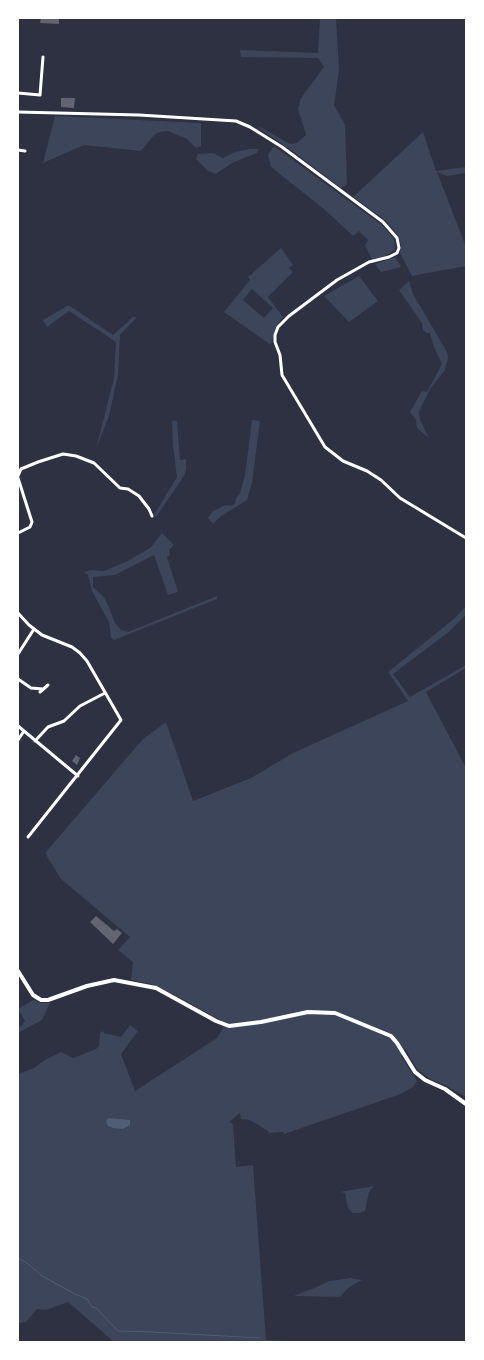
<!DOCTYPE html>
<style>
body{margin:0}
#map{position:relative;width:484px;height:1360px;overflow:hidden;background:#2d3142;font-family:Bitter,serif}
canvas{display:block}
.frame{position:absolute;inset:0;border:19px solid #fff;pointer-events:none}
</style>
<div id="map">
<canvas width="484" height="1360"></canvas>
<div class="frame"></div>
</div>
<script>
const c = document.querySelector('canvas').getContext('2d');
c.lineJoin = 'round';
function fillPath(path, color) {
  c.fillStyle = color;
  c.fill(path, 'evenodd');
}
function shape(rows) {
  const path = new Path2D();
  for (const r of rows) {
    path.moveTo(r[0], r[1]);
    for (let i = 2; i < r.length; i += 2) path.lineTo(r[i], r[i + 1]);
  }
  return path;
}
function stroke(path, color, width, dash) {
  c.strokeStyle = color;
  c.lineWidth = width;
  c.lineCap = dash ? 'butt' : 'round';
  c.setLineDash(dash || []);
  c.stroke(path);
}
fillPath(shape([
 [320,18,336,18,339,71,334,105,345,125,347,184,341,188,295,153,259,128,260,127,290,144,297,143,306,135,298,109,301,98,324,67,318,58,241,57,240,50,318,53],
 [55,116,201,123,201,146,196,148,187,139,168,131,160,132,155,134,141,151,84,145,43,163],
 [423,132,436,171,466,167,466,173,447,176,437,172,466,247,466,266,412,276,400,253,401,245,397,234,385,220,353,197],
 [274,146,383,226,394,239,395,250,385,256,372,259,365,246,368,240,359,231,353,236,325,210,271,167,268,155],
 [249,149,258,149,257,153,232,163,216,174,208,171,196,159,198,154,213,153,223,158,235,152],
 [281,248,293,265,289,268,293,272,268,297,283,317,276,327,271,345,224,312,250,280,248,277],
 [252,289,273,308,264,318,243,300],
 [395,257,401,267,381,272,375,264],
 [359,276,378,301,349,322,324,296],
 [409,281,413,294,447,352,448,357,445,370,430,389,419,412,420,420,429,438,417,428,416,420,410,412,422,391,427,392,442,364,434,347,430,333,427,333,423,330,422,323,399,290],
 [67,306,70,306,113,335,133,317,137,317,120,335,118,375,109,416,96,449,114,378,116,342,69,311,47,327,43,320],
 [252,420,260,421,252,483,247,500,221,516,213,524,208,518,212,512,225,505,231,506,235,504,236,498,240,493,245,475],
 [172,421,177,421,180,460,186,459,186,469,184,476,156,517,154,515,177,477,173,446],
 [162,533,174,545,169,550,170,555,167,557,178,592,168,595,154,555,115,575,93,577,93,587,105,598,115,623,121,630,128,632,217,596,217,599,114,640,111,638,109,622,92,591,88,575,84,572,91,570,104,571,128,561,151,547],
 [466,606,466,615,450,631,393,674,410,697,466,665,466,668,426,692,466,768,466,1097,447,1086,430,1079,418,1070,410,1058,405,1048,401,1056,417,1081,413,1087,401,1094,284,1134,283,1132,269,1133,268,1131,250,1120,241,1119,240,1113,229,1122,233,1124,236,1167,253,1165,266,1340,317,1342,114,1342,68,1302,46,1310,37,1309,26,1322,19,1323,18,1320,18,1074,34,1068,45,1060,61,1052,73,1058,96,1049,99,1046,100,1033,103,1031,104,1033,121,1037,130,1025,138,1031,121,1054,135,1091,217,1038,223,1028,220,1020,175,995,151,984,131,980,133,962,118,950,130,937,61,879,45,853,143,739,166,722,193,801,251,778,293,753,408,701,388,672,455,618],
 [33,1000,40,1003,50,1003,42,1020,18,1033,18,1028,22,1025,25,1021,18,1009],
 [374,1186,369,1192,365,1211,360,1213,353,1213,348,1208,345,1193,340,1192],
 [351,1278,362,1280,348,1288,340,1297,294,1296,319,1286,329,1281]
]), '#3c4559');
fillPath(shape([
 [108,1118,130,1120,130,1125,123,1129,113,1128,108,1126,106,1121]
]), '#4f5d75');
stroke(shape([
 [18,1258,27,1263,42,1276,75,1294,87,1299,92,1307,96,1308,118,1331,152,1332,260,1338]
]), '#4f5d75', 1);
fillPath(shape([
 [41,18,59,18,59,24,40,23],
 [61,98,75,98,74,108,61,107],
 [76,755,80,758,77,765,72,761],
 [96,916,114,931,117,929,122,933,113,944,90,922]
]), '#626471');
stroke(shape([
 [18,93,40,95,43,57],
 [18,112,139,115,236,121,250,127,282,147,383,222,397,238,399,248,397,253,389,257,369,262,337,280,289,316,278,327,275,335,275,342,280,355,282,375,325,447,343,461,367,471,381,480,400,498,466,538],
 [18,150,25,151],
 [18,476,21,469,38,462,63,454,76,456,94,463,120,488,128,489,139,496,149,509,152,516],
 [18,478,32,522,30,527,18,533],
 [18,613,29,625,42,635,72,647,80,653,87,661,121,720,28,837],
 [18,654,34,629],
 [18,679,31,688,43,689],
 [40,692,48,685],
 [18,726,78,776],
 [18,740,24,731],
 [35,741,48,727,64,721,80,706,105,693]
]), '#fff', 3);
stroke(shape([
 [18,971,33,995,41,1000,48,1000,87,986,114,980,156,988,216,1021,229,1026,261,1022,308,1012,335,1013,391,1036,397,1043,415,1072,425,1080,445,1089,466,1104]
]), '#fff', 4);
</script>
